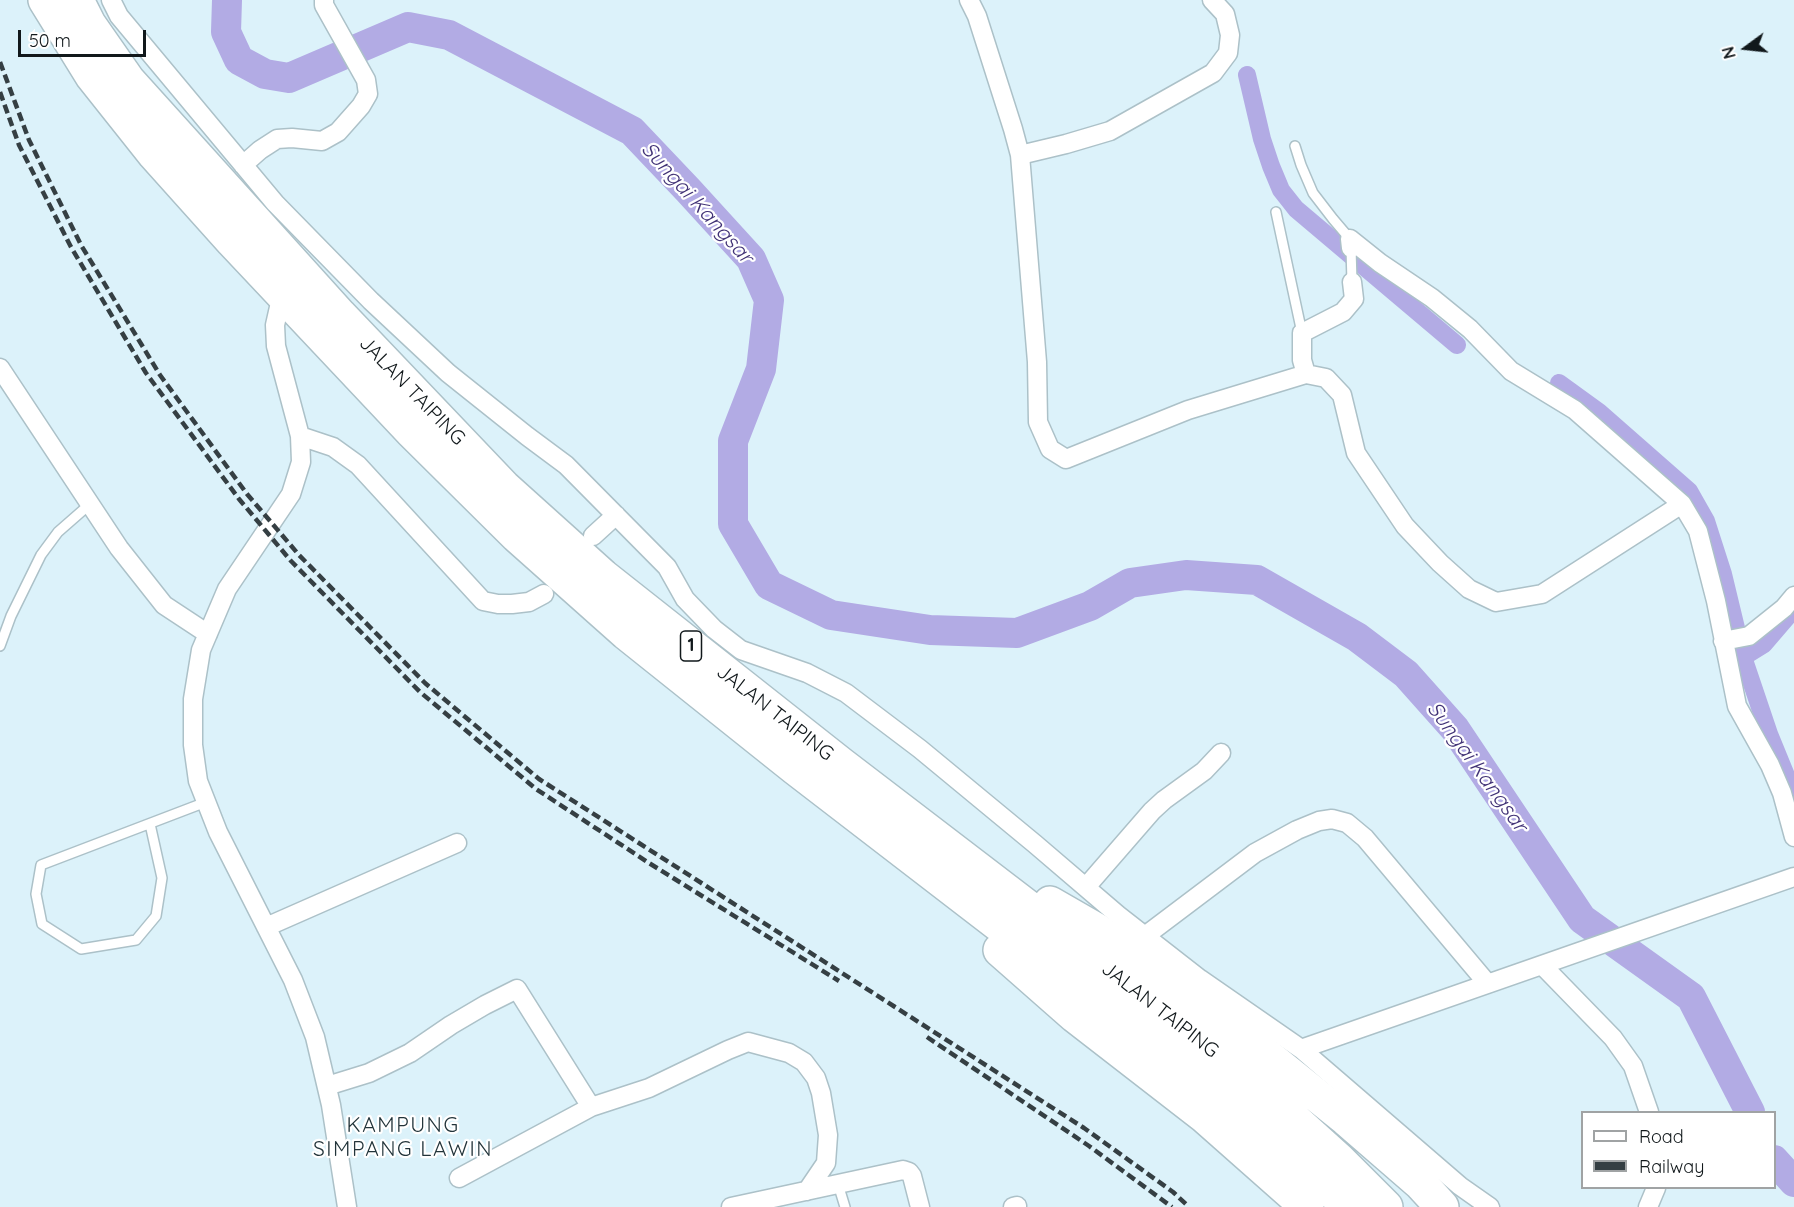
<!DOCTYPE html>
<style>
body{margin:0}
#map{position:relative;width:1794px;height:1207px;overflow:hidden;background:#dcf2fa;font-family:Quicksand,sans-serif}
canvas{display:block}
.legend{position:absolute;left:1581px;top:1111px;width:195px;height:78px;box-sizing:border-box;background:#fff;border:2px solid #a0a3a4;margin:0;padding:8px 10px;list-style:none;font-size:18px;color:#11181b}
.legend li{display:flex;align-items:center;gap:12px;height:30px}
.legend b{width:30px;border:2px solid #a0a3a4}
.north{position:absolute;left:1716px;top:18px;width:60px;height:60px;-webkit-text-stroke:4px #fff;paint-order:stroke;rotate:255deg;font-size:16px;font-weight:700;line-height:24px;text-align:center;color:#11181b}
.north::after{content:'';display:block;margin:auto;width:21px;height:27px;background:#11181b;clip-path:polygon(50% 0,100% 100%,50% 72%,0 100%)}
.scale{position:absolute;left:18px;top:30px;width:128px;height:27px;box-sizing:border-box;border:3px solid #11181b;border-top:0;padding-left:8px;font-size:18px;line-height:21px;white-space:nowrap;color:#11181b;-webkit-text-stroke:4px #fff;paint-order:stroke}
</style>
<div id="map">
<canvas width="1794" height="1207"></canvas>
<ul class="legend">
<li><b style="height:8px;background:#fff"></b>Road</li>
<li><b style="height:8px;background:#353f43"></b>Railway</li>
</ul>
<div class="north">N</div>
<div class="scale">50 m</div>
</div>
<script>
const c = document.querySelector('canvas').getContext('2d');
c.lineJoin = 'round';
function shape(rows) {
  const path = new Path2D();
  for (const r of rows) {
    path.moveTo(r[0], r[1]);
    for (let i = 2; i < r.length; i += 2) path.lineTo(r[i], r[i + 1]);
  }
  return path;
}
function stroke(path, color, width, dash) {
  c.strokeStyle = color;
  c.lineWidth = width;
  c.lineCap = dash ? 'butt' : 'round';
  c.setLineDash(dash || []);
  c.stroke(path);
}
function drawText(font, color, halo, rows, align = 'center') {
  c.font = font + ' Quicksand,sans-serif';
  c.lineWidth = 4.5;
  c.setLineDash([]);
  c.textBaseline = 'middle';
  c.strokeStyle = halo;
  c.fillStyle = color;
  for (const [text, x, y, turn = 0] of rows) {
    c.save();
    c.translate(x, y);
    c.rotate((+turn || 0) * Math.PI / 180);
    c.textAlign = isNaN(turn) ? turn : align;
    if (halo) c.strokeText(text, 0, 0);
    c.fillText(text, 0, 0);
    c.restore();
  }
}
stroke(shape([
 [1247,75,1262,139,1271,166,1281,190,1296,209,1457,345],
 [1559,383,1599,412,1689,491,1706,521,1723,574,1743,657,1769,734,1794,795],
 [1743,657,1764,644,1794,609]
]), '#b2abe4', 18);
stroke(shape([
 [227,0,226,32,239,60,265,74,289,78,408,27,449,35,632,131,688,190,751,259,769,300,761,369,733,441,733,524,769,585,831,615,930,630,1017,633,1090,606,1130,583,1186,575,1257,580,1357,637,1406,674,1455,729,1582,919,1691,997,1750,1112],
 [1774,1160,1794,1182]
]), '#b2abe4', 30);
const lane = shape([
 [1295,146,1301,165,1313,193,1333,219,1350,239],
 [1276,212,1302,333],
 [1351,248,1352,282],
 [0,646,11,616,41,555,58,532,90,504],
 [150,824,162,878,156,916,136,940,81,949,42,924,36,894,41,865,206,802],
 [838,1184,845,1207]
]);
const street = shape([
 [111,0,119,16,275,203,371,301,448,373,527,436,566,465,667,567,685,599,714,629,741,650,807,673,846,693,920,749,1035,844,1118,915,1200,979,1301,1049,1460,1186,1490,1207],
 [969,0,977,16,1013,129,1020,155,1037,362,1038,422,1050,449,1066,459,1188,410,1306,374],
 [1020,155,1066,144,1110,131,1213,73,1228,53,1230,35,1225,14,1212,0],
 [243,165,260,150,277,139,292,138,322,141,338,132,361,106,368,94,366,80,324,5,324,0],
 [1351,248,1350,239,1380,263,1432,298,1470,329,1511,371,1575,410,1682,504,1698,531,1716,601,1737,706,1770,765,1782,793,1794,837],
 [1352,282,1354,299,1343,312,1302,333,1302,360,1306,374,1326,378,1342,395,1356,453,1405,526,1440,563,1469,589,1496,602,1542,594,1682,504],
 [282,294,275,325,276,346,300,436,301,462,291,494,227,589,201,650,193,699,193,745,198,781,218,832,293,980,315,1037,331,1105,347,1207],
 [0,368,119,548,164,605,208,634],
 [300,436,333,447,358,465,483,601,498,604,512,604,529,602,544,594],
 [593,536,616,515],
 [1723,641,1749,636,1784,608,1794,596],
 [1086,887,1152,811,1164,800,1204,771,1221,753],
 [266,927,457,843],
 [1145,936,1255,853,1297,830,1319,821,1332,819,1347,823,1365,838,1487,983],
 [1542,965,1613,1038,1633,1066,1649,1112],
 [1301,1049,1794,877],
 [327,1086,369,1073,410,1053,451,1025,485,1005,517,989,591,1107,649,1088,728,1050,748,1042,789,1053,804,1062,816,1078,821,1093,828,1135,826,1163,807,1191],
 [459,1178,591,1107],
 [731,1207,903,1170,909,1172,912,1176,920,1207],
 [1013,1207,1017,1206],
 [1648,1207,1656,1188]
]);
const highway = shape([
 [45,0,92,76,154,154,232,241,411,431,517,536,626,633,795,768,1268,1132,1349,1207],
 [77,0,89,24,128,80,340,315,504,487,603,576,841,764,1190,1031,1265,1093,1338,1159,1386,1207],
 [1050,903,1097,930,1264,1053,1346,1119,1421,1184,1442,1207],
 [1000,950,1075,1016,1204,1116,1307,1207]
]);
stroke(lane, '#acc1c8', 12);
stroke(street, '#acc1c8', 21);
stroke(highway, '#acc1c8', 36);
stroke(lane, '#fff', 9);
stroke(street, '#fff', 18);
stroke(highway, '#fff', 33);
stroke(shape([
 [0,62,29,140,81,245,160,375,247,494,299,555,425,683,539,779,1084,1128,1173,1192,1189,1207],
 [0,92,19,145,71,247,146,373,239,499,291,561,420,692,536,789,649,863,839,981],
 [927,1037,1089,1146,1172,1207]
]), '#353f43', 4.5, [9, 4.5]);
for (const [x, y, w] of [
 [691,646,21]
]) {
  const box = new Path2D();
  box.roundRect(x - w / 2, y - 15, w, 30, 4.5);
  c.fillStyle = '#fff';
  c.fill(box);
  stroke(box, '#11181b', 1.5);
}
drawText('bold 18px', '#11181b', null, [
 ["1",691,646]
]);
drawText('20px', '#11181b', '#fff', [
 ["JALAN TAIPING",412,391,46],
 ["JALAN TAIPING",775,713,38],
 ["JALAN TAIPING",1160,1010,38]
]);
drawText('italic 21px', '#413276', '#fff', [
 ["Sungai Kangsar",697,203,48],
 ["Sungai Kangsar",1477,767,54]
]);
c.letterSpacing = '1.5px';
drawText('21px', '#22343a', '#fff', [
 ["KAMPUNG",403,1126],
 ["SIMPANG LAWIN",403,1150]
]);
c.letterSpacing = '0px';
</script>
